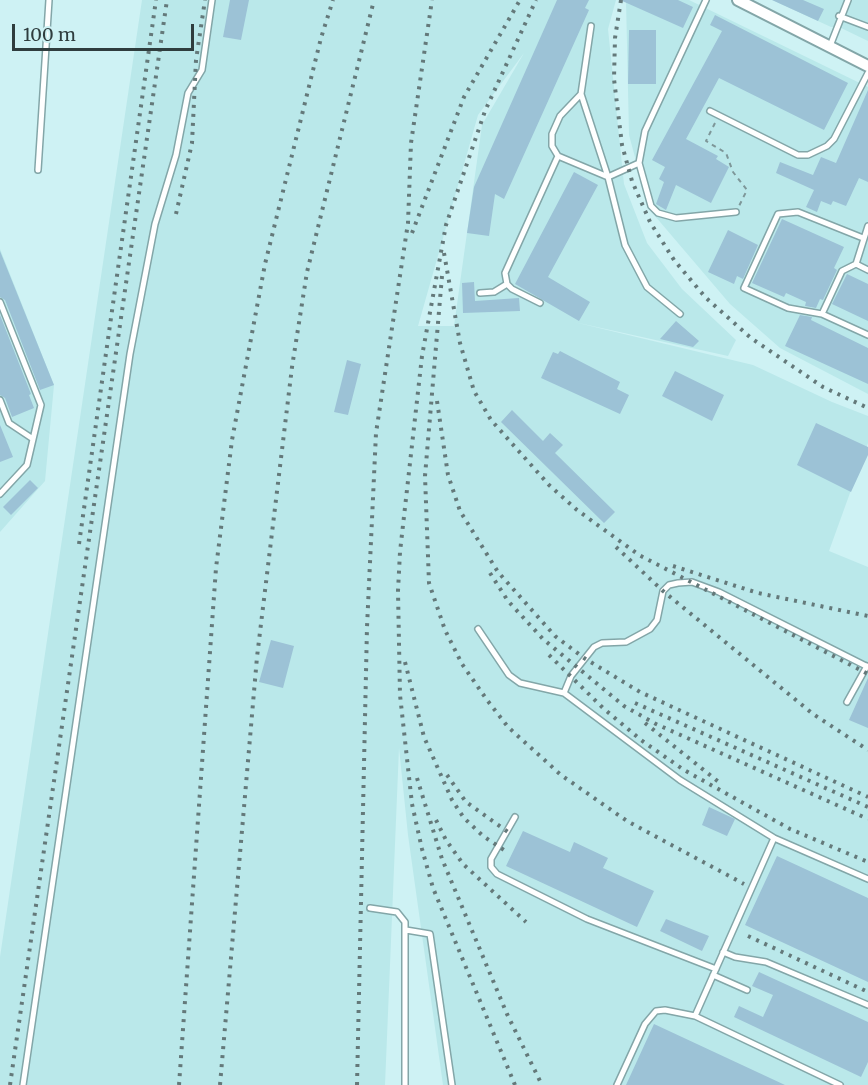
<!DOCTYPE html>
<style>
body{margin:0}
#map{position:relative;width:868px;height:1085px;overflow:hidden;background:#cef2f4;font-family:Merriweather,serif}
canvas{display:block}
.scale{position:absolute;left:12px;top:24px;width:182px;height:27px;box-sizing:border-box;border:3px solid #2f3d3e;border-top:0;padding-left:8px;font-size:18px;line-height:21px;white-space:nowrap;color:#2f3d3e;-webkit-text-stroke:4px #cef2f4;paint-order:stroke}
</style>
<div id="map">
<canvas width="868" height="1085"></canvas>
<div class="scale">100 m</div>
</div>
<script>
const c = document.querySelector('canvas').getContext('2d');
c.lineJoin = 'round';
function fillPath(path, color) {
  c.fillStyle = color;
  c.fill(path, 'evenodd');
}
function shape(rows) {
  const path = new Path2D();
  for (const r of rows) {
    path.moveTo(r[0], r[1]);
    for (let i = 2; i < r.length; i += 2) path.lineTo(r[i], r[i + 1]);
  }
  return path;
}
function stroke(path, color, width, dash) {
  c.strokeStyle = color;
  c.lineWidth = width;
  c.lineCap = dash ? 'butt' : 'round';
  c.setLineDash(dash || []);
  c.stroke(path);
}
fillPath(shape([
 [142,0,616,0,608,29,624,184,647,243,682,289,736,340,728,356,574,322,753,365,832,402,868,416,868,443,829,551,868,567,868,1085,443,1085,408,835,399,748,385,1085,0,1085,0,957],
 [524,53,482,125,454,326,418,326,478,115],
 [626,0,689,0,868,87,868,394,780,348,730,304,649,209,629,135],
 [772,0,868,0,868,41,839,27,831,27],
 [0,249,54,385,45,481,0,532]
]), '#bae8ea');
fillPath(shape([
 [230,0,249,0,241,40,223,37],
 [557,0,589,0,585,8,589,10,504,199,495,194,489,236,467,233,474,187],
 [620,0,678,0,693,7,683,28],
 [772,0,803,0,824,9,818,21],
 [715,15,848,83,824,130,719,78,686,139,718,156,716,159,729,167,711,203,676,185,666,210,656,204,664,182,659,179,665,167,652,160,722,31,710,25],
 [629,30,656,30,656,84,628,84],
 [868,90,868,182,859,178,846,206,833,201,831,205,821,201,817,212,806,207,814,190,776,173,780,162,813,175,821,157,836,163],
 [574,172,598,185,548,277,590,302,579,321,515,284],
 [782,219,844,247,834,268,837,270,823,300,820,299,816,308,805,306,806,302,786,293,784,297,752,283],
 [728,230,758,245,743,279,737,276,734,284,708,272],
 [0,251,54,385,40,390,5,300,0,297],
 [847,274,868,284,868,321,832,304],
 [474,282,475,301,519,298,520,311,463,313,462,283],
 [0,315,31,394,29,395,34,408,12,417,5,398,0,395],
 [800,315,812,317,811,320,868,348,868,384,785,346],
 [676,321,699,341,693,347,660,339],
 [560,351,620,382,617,389,629,395,620,414,541,378,553,352,558,354],
 [347,360,361,364,348,415,334,412],
 [675,371,724,395,712,421,662,396],
 [512,410,543,441,550,433,563,445,555,453,615,512,604,523,501,422],
 [816,423,868,447,868,455,851,492,797,465],
 [0,425,13,457,0,462],
 [30,480,38,488,11,515,3,507],
 [271,640,294,646,283,688,259,682],
 [868,678,868,728,849,720],
 [709,807,735,819,727,836,702,825],
 [523,831,570,852,574,842,608,858,603,868,654,891,637,927,506,866],
 [777,856,868,898,868,982,745,925],
 [666,919,709,936,702,951,660,931],
 [759,972,868,1022,868,1062,861,1077,734,1017,739,1006,763,1017,773,995,752,986],
 [654,1024,785,1085,626,1085]
]), '#9cc2d6');
const service = shape([
 [706,0,645,131,639,163,651,206,658,213,676,218,736,212],
 [839,16,868,27],
 [591,26,581,94,608,177,625,245,647,287,680,314],
 [830,46,848,0],
 [581,94,560,116,552,134,552,146,558,156,608,177,639,163],
 [710,111,798,155,808,155,827,146,834,139,868,73],
 [38,170,49,0],
 [868,226,856,264,868,270],
 [863,238,798,212,778,214,744,288,788,308,822,314,868,335],
 [480,293,494,292,507,284],
 [0,302,41,405,27,465,0,494],
 [540,303,512,289,507,284,505,273,558,156],
 [822,314,842,271,856,264],
 [0,400,9,423,33,439],
 [478,629,509,675,520,683,564,693,680,780,774,838,868,879],
 [564,693,571,676,594,647,602,643,626,642,650,629,657,620,663,591,669,585,678,583,692,582,719,592,868,667],
 [847,702,867,666],
 [515,817,491,859,491,867,497,874,587,919,716,969],
 [774,838,695,1016,840,1085],
 [370,908,397,912,405,922,405,1085],
 [406,930,430,934,452,1085],
 [723,952,735,957,766,962,868,1005],
 [713,975,747,990],
 [23,1085,130,354,155,224,176,155,188,93,202,70,212,0],
 [617,1085,645,1024,656,1011,665,1010,695,1016]
]);
const minor = shape([
 [738,0,868,66]
]);
stroke(service, '#83a6a8', 8);
stroke(minor, '#83a6a8', 14);
stroke(shape([
 [715,123,706,141,726,153,733,172,747,190,739,206]
]), '#7e9799', 2, [4.5, 4.5]);
stroke(service, '#fff', 5);
stroke(minor, '#fff', 10);
stroke(shape([
 [621,0,615,38,614,79,622,145,632,181,650,222,674,260,706,298,751,338,823,387,868,408],
 [176,214,192,143,196,60,205,0],
 [412,233,464,97,520,0],
 [444,253,460,343,474,391,491,420,549,485,577,510,639,555,868,674],
 [442,276,425,476,429,583,445,630,462,664,487,700,508,727,561,775,627,821,744,884],
 [437,401,448,475,460,511,498,572,555,636,584,658,640,692,868,797],
 [79,544,156,0],
 [616,547,663,591,813,714,868,750],
 [673,566,758,593,868,616],
 [490,573,508,601,543,639,624,706,656,724,868,819],
 [549,655,603,708,641,740,684,770,790,829,868,862],
 [405,662,424,737,452,800,464,818,483,836,504,850],
 [635,703,868,807],
 [645,723,720,783],
 [447,775,466,802,512,835],
 [417,778,442,859,507,1014,542,1085],
 [436,820,446,840,463,864,526,922],
 [748,936,868,992],
 [10,1085,167,0],
 [179,1085,216,568,232,440,265,264,321,38,333,0],
 [220,1085,257,657,292,367,307,272,374,0],
 [357,1085,367,627,376,433,408,223,411,143,432,0],
 [515,1085,433,888,422,849,412,804,400,695,398,591,400,552,422,356,446,225,485,111,536,0]
]), '#64797a', 4, [3, 6]);
</script>
